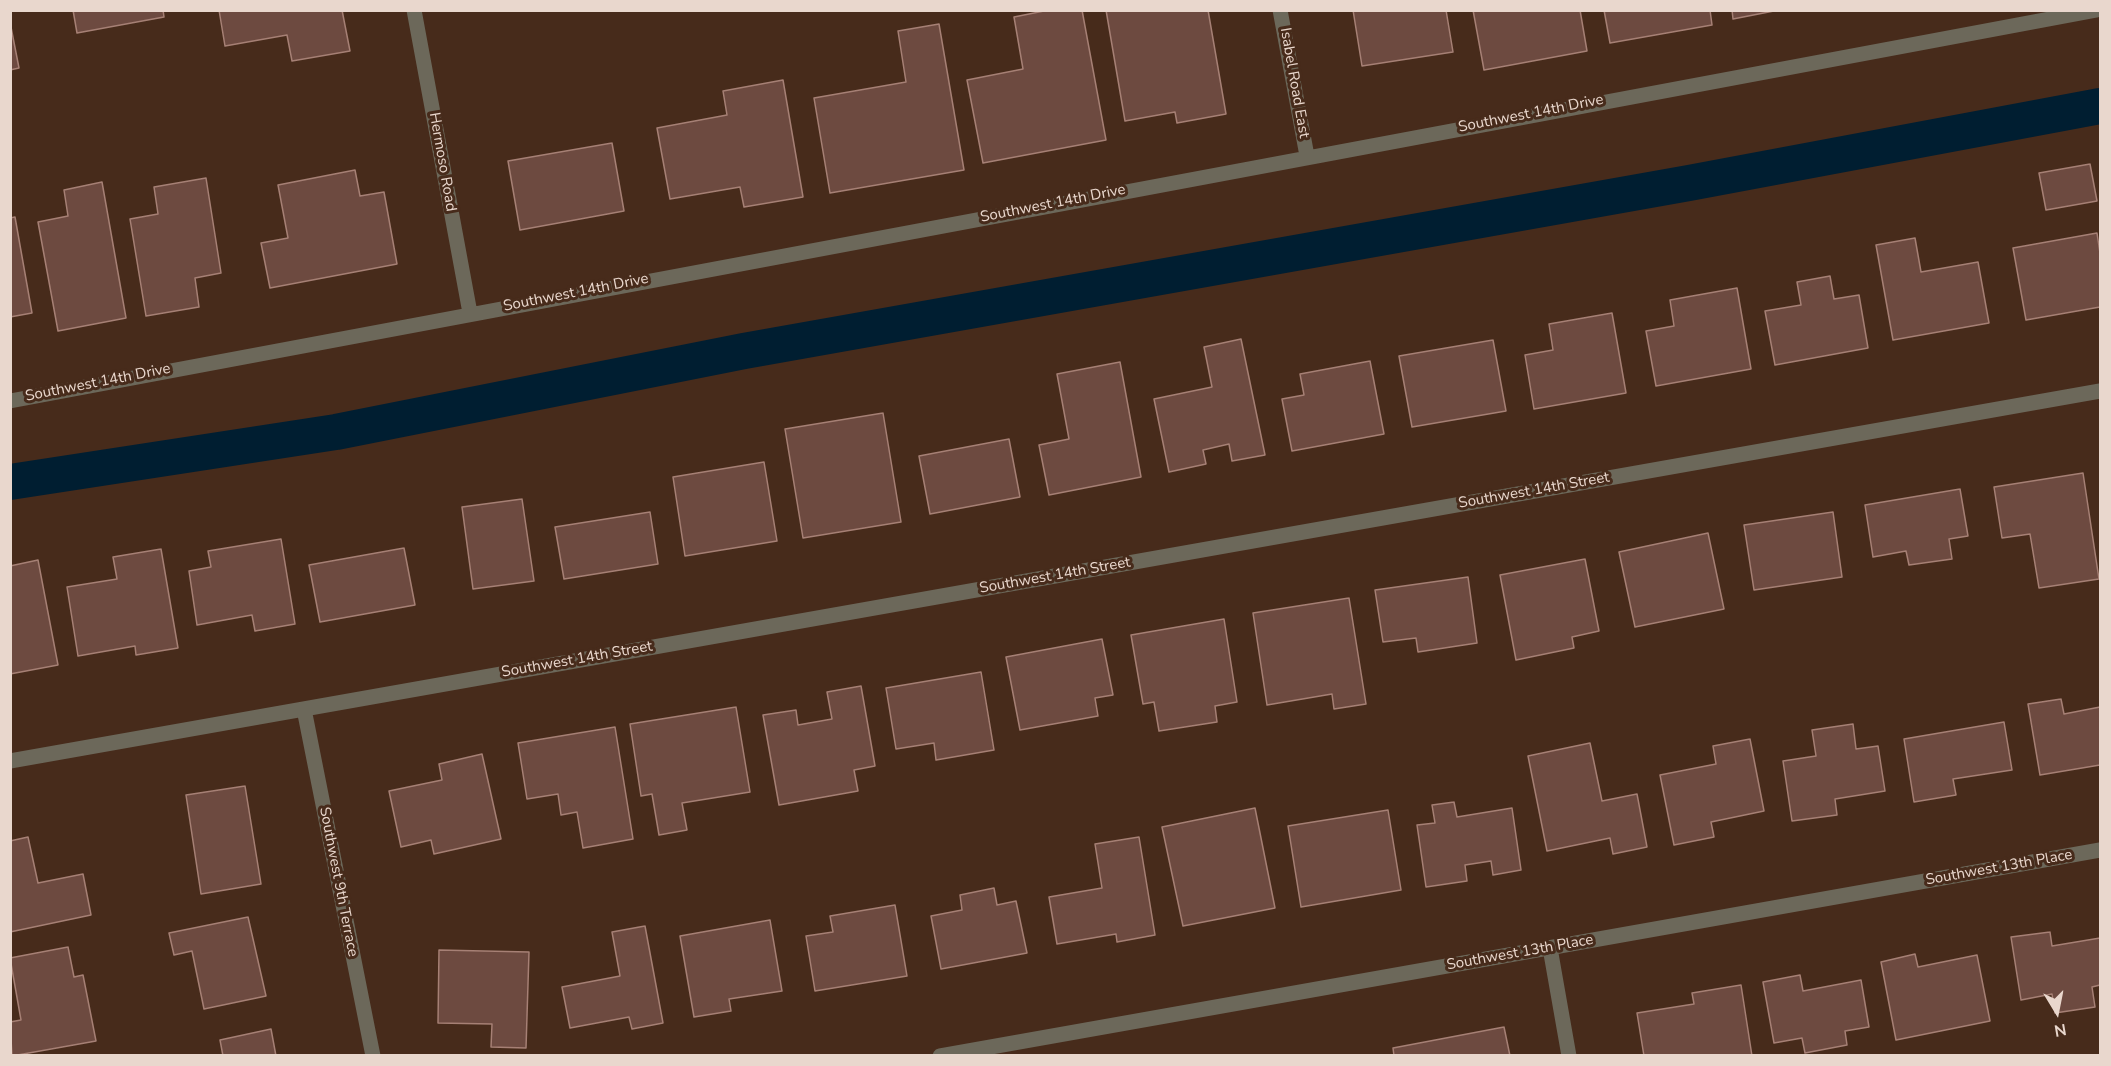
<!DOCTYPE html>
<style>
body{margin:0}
#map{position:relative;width:2111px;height:1066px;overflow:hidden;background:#472b1b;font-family:"Nunito Sans",sans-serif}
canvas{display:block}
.frame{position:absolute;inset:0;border:12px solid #e9d7cd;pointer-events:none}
.north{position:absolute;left:2027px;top:982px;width:60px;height:60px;-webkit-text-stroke:4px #472b1b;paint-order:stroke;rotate:170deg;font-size:16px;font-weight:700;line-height:24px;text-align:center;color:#e9d7cd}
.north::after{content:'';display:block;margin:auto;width:21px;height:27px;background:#e9d7cd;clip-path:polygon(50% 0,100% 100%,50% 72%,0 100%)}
</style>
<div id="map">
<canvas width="2111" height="1066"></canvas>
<div class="frame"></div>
<div class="north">N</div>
</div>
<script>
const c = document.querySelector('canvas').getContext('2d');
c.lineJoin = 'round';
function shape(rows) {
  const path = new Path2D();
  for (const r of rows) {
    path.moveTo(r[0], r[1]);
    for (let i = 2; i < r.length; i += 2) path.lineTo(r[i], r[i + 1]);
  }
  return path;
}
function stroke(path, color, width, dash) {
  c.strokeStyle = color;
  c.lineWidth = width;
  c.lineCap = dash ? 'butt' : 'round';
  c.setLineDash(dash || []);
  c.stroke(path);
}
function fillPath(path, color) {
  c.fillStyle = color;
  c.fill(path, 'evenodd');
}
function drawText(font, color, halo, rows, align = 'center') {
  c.font = font + ' "Nunito Sans",sans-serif';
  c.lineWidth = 6;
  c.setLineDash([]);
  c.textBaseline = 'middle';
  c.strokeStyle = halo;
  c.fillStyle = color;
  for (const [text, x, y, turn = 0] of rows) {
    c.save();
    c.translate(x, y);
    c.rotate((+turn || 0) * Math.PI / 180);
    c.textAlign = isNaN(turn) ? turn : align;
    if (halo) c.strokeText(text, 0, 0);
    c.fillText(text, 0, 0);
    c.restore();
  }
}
stroke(shape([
 [10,482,336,432,744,351,1689,183,2100,106]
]), '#001e31', 36);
const building = shape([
 [73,10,163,10,164,17,77,33,73,10],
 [219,10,342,10,350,51,292,61,287,35,225,46,219,10],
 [1049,10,1082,10,1106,140,983,163,967,80,1023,69,1014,17,1049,10],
 [1106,10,1208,10,1226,114,1177,123,1175,112,1125,121,1106,10],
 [1353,10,1446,10,1453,52,1362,66,1353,10],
 [1473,10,1580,10,1587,51,1484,70,1473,10],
 [1604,10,1710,10,1712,25,1610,43,1604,10],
 [1732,10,1779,10,1733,19,1732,10],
 [10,22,19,68,10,70,10,22],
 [939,24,964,170,830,193,814,98,906,82,898,31,939,24],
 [783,80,803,197,744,207,740,187,670,199,657,128,727,115,723,91,783,80],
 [612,143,624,211,520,230,508,161,612,143],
 [2090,164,2097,201,2046,210,2039,173,2090,164],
 [355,170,360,196,384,192,397,264,270,288,261,243,288,238,278,185,355,170],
 [206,178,221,273,195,278,199,307,146,316,130,219,158,214,154,187,206,178],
 [102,182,126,318,58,331,38,222,68,216,64,190,102,182],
 [15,217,32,313,10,317,10,218,15,217],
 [2097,233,2100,253,2100,307,2026,320,2013,248,2097,233],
 [1915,238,1921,272,1978,262,1989,323,1893,340,1876,245,1915,238],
 [1830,276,1834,299,1859,295,1868,348,1775,365,1765,311,1801,305,1797,282,1830,276],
 [1737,288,1751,369,1656,386,1646,331,1674,326,1670,300,1737,288],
 [1612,313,1626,393,1534,409,1525,355,1553,350,1549,324,1612,313],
 [1241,339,1265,455,1232,461,1229,444,1203,450,1206,464,1169,472,1154,399,1212,387,1204,347,1241,339],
 [1493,340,1506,411,1412,427,1399,356,1493,340],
 [1370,361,1384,434,1292,451,1282,399,1304,395,1300,374,1370,361],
 [1120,362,1141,477,1049,495,1039,445,1069,439,1057,374,1120,362],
 [883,413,901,522,803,538,785,429,883,413],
 [1009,439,1020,497,930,514,919,456,1009,439],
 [764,462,777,541,685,556,673,477,764,462],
 [2083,473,2099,579,2039,588,2030,534,2002,538,1994,487,2083,473],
 [1960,489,1968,536,1949,539,1952,559,1909,565,1906,551,1873,557,1865,505,1960,489],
 [522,499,534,581,473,589,462,507,522,499],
 [650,512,658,564,564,579,555,527,650,512],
 [1833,512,1842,577,1754,590,1744,525,1833,512],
 [1708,533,1724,609,1635,627,1619,552,1708,533],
 [281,539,295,624,255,631,252,615,197,625,189,571,211,567,208,551,281,539],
 [404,548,415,605,320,622,309,565,404,548],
 [161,549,178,648,136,655,135,646,78,656,67,587,117,579,113,557,161,549],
 [1585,559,1599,631,1572,637,1574,648,1516,660,1500,575,1585,559],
 [38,560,58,665,10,674,10,566,38,560],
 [1468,577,1477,643,1418,652,1416,638,1383,642,1375,590,1468,577],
 [1349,598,1366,704,1334,709,1332,694,1267,705,1253,613,1349,598],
 [1224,619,1237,702,1215,706,1217,722,1159,731,1154,702,1143,704,1131,635,1224,619],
 [1102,639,1113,695,1095,698,1098,716,1020,730,1006,657,1102,639],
 [981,672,994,750,936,760,934,743,896,749,886,688,981,672],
 [861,686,875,766,854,770,858,791,779,805,763,715,796,710,798,725,832,719,827,692,861,686],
 [2061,699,2064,714,2100,707,2100,765,2040,775,2028,704,2061,699],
 [736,707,750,792,682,803,687,830,659,835,652,794,641,796,630,724,736,707],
 [2004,722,2012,770,1953,779,1956,795,1914,802,1904,739,2004,722],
 [1853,724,1856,749,1878,746,1885,791,1835,799,1837,815,1792,821,1783,761,1816,756,1812,730,1853,724],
 [615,727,633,839,583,848,577,812,561,815,558,794,527,799,518,743,615,727],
 [1750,739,1764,811,1711,822,1714,837,1674,845,1660,775,1716,764,1713,746,1750,739],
 [1590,743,1602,801,1637,794,1647,847,1613,854,1610,838,1547,851,1528,756,1590,743],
 [482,754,501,839,434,854,431,840,401,847,389,791,442,780,439,764,482,754],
 [245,786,261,884,201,894,186,795,245,786],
 [1454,802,1457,817,1512,808,1521,870,1493,875,1491,861,1465,865,1467,881,1426,887,1417,825,1435,823,1432,805,1454,802],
 [1255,808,1275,908,1183,926,1162,827,1255,808],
 [1388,810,1401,890,1301,907,1288,826,1388,810],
 [28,837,38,883,83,874,91,915,10,932,10,841,28,837],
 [1139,837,1155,935,1117,942,1116,934,1057,944,1049,897,1102,888,1095,844,1139,837],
 [994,888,997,905,1016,901,1027,953,941,969,931,916,962,910,960,895,994,888],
 [895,905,907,976,815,991,806,936,833,932,830,916,895,905],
 [248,917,266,996,204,1009,192,951,174,955,169,933,248,917],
 [770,920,782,991,729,999,731,1011,694,1017,680,936,770,920],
 [645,926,663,1023,632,1029,629,1017,570,1028,562,987,620,976,612,932,645,926],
 [2050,932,2052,946,2100,938,2100,985,2092,987,2095,1007,2055,1013,2052,994,2021,1000,2011,937,2050,932],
 [68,947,74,977,83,975,96,1041,12,1056,10,1022,21,1020,10,958,68,947],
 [439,950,529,952,526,1048,491,1047,492,1024,438,1023,439,950],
 [1915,954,1918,967,1977,955,1990,1021,1896,1040,1881,962,1915,954],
 [1800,975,1803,991,1861,980,1869,1027,1845,1031,1847,1045,1805,1053,1802,1038,1774,1043,1763,982,1800,975],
 [1741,985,1752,1056,1644,1056,1637,1013,1694,1004,1692,993,1741,985],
 [1504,1027,1510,1056,1394,1056,1393,1048,1504,1027],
 [271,1029,276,1056,223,1056,220,1040,271,1029]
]);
fillPath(building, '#6d4a40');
stroke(building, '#a68075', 1.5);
stroke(shape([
 [414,10,470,313],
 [1280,10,1307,156],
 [10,401,2097,10],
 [304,709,373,1056],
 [10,761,2100,391],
 [1550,948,1569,1056],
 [940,1056,2100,850]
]), '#6c685a', 15);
drawText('15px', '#e9d7cd', '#472b1b', [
 ["Isabel Road East",1294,83,80],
 ["Southwest 14th Drive",1531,114,-11],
 ["Hermoso Road",442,162,80],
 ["Southwest 14th Drive",1053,204,-11],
 ["Southwest 14th Drive",576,293,-11],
 ["Southwest 14th Drive",98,383,-11],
 ["Southwest 14th Street",1534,491,-10],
 ["Southwest 14th Street",1055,576,-10],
 ["Southwest 14th Street",577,660,-10],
 ["Southwest 13th Place",1999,868,-10],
 ["Southwest 9th Terrace",338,882,79],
 ["Southwest 13th Place",1520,953,-10]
]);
</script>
